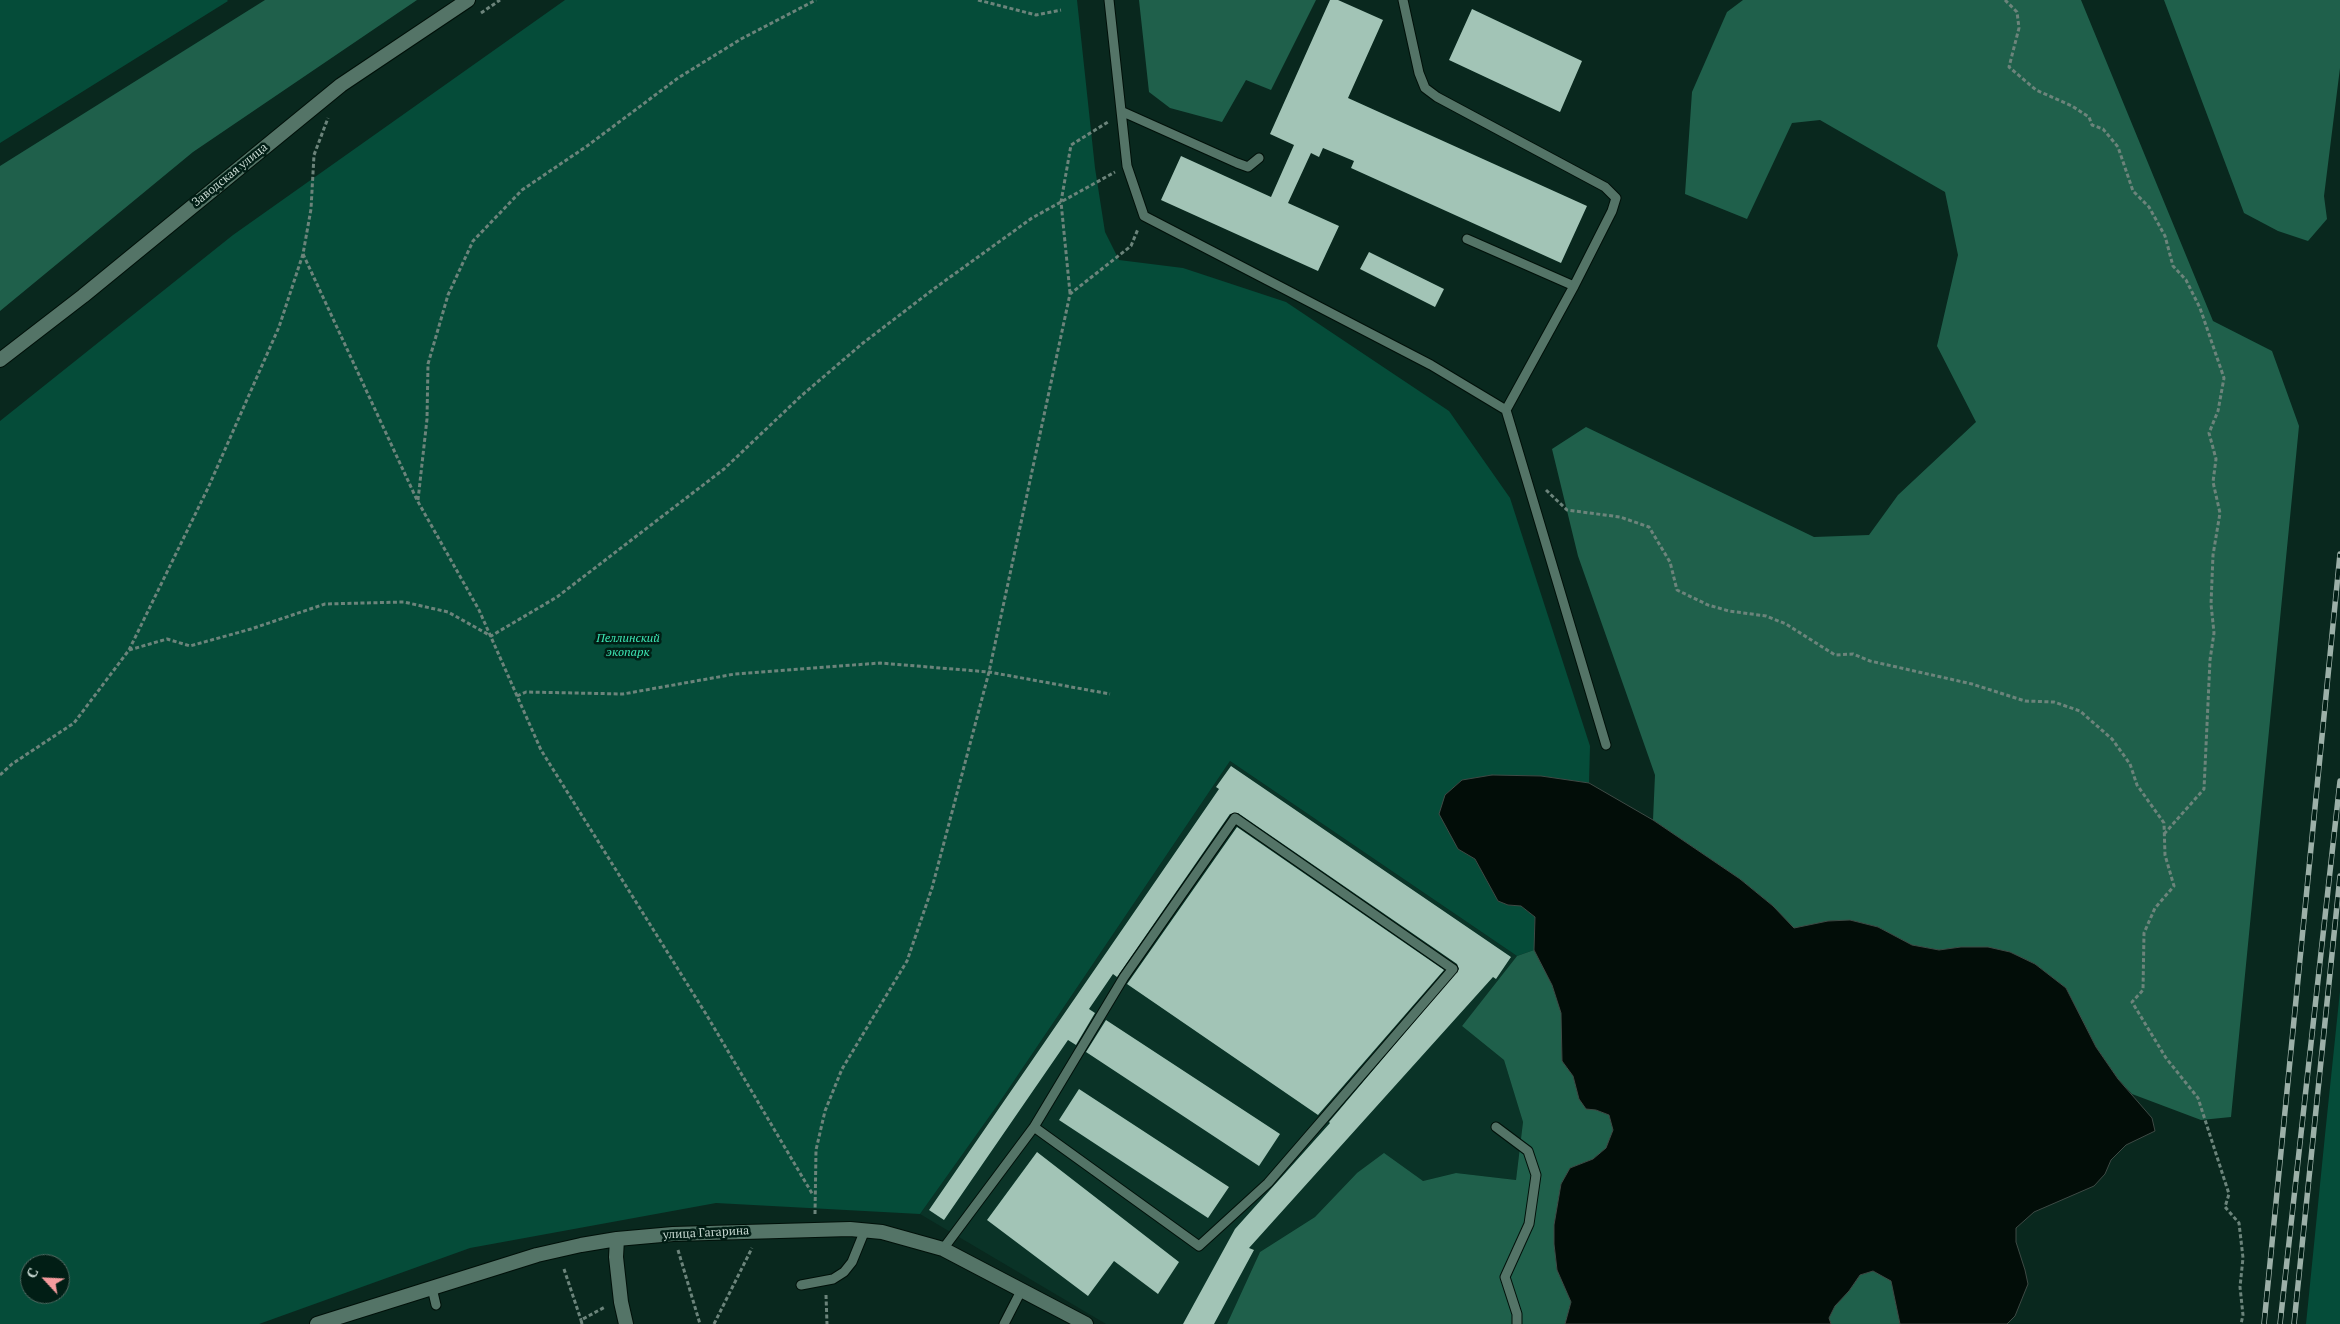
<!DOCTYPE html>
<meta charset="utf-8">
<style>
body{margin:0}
#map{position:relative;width:2340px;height:1324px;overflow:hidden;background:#09281e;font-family:"PT Serif",serif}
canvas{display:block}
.north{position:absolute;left:20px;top:1254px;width:50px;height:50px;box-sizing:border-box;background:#011e15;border:1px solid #516961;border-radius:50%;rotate:295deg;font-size:14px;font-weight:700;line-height:20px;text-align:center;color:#c9dad3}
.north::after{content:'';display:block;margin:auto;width:18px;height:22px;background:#f59b9d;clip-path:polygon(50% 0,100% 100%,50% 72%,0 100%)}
</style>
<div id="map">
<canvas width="2340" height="1324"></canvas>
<div class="north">С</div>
</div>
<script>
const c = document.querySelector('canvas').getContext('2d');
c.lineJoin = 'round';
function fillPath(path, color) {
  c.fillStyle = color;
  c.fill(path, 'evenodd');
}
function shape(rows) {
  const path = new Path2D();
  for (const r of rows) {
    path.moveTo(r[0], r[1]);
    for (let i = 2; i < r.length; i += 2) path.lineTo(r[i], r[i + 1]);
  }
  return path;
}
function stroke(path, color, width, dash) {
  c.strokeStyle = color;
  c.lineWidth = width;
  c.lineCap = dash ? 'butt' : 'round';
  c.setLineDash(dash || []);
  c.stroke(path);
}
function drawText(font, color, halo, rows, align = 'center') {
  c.font = font + ' "PT Serif",serif';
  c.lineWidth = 5;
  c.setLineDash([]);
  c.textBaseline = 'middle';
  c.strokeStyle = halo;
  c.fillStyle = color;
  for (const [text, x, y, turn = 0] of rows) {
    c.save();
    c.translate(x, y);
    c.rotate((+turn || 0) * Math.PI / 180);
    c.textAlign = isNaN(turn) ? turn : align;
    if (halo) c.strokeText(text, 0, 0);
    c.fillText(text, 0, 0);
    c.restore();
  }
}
fillPath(shape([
 [1230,761,1517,956,1462,1026,1504,1060,1523,1122,1516,1180,1456,1173,1423,1181,1357,1173,1315,1217,1260,1252,1227,1324,1106,1324,920,1214,999,1103]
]), '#0a3327');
fillPath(shape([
 [0,0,227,0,228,1,0,143],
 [565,0,1077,0,1095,168,1105,232,1119,260,1183,268,1286,302,1449,411,1510,498,1590,746,1589,783,1541,776,1492,775,1462,780,1445,795,1458,849,1475,859,1498,901,1508,905,1521,906,1535,917,1534,950,1517,956,1230,761,999,1103,920,1214,716,1203,470,1248,259,1324,0,1324,0,421,233,235],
 [30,1264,60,1264,60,1294,30,1294],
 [2340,991,2340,1324,2306,1324,2325,1135]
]), '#054c39');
fillPath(shape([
 [265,0,417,0,193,152,0,311,0,166],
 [1139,0,1316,0,1271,90,1246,80,1222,122,1170,108,1149,92],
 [1743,0,2081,0,2213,321,2272,351,2299,426,2231,1117,2201,1120,2132,1094,2118,1079,2096,1047,2066,988,2035,964,2010,952,1961,947,1939,950,1912,945,1878,927,1850,920,1828,921,1794,929,1773,906,1740,879,1653,820,1655,775,1578,556,1552,449,1586,427,1814,537,1869,535,1898,495,1976,422,1937,346,1958,255,1945,192,1820,120,1792,123,1747,219,1685,194,1692,92,1727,12],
 [2164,0,2340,0,2340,68,2324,196,2327,219,2308,241,2278,231,2244,213],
 [1534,950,1552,985,1561,1013,1562,1061,1573,1076,1579,1099,1596,1110,1609,1115,1613,1130,1606,1148,1593,1159,1570,1168,1561,1184,1554,1225,1554,1244,1557,1270,1571,1302,1565,1324,1227,1324,1260,1252,1315,1217,1357,1173,1384,1153,1423,1181,1456,1173,1516,1180,1523,1122,1504,1060,1462,1026,1517,956],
 [1873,1271,1891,1280,1900,1324,1831,1324,1829,1318,1835,1306,1849,1291,1860,1275]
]), '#1f604b');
const water = shape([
 [1492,775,1541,776,1589,783,1653,820,1740,879,1773,906,1794,928,1828,921,1850,920,1878,927,1912,945,1939,950,1961,947,1988,947,2010,952,2035,964,2066,988,2096,1047,2118,1079,2152,1118,2155,1131,2126,1145,2111,1160,2105,1174,2094,1186,2034,1212,2016,1228,2016,1242,2025,1270,2028,1284,2015,1316,2007,1324,1900,1324,1891,1281,1873,1271,1860,1275,1849,1291,1835,1306,1829,1318,1831,1324,1565,1324,1571,1302,1557,1270,1554,1244,1554,1225,1561,1184,1570,1168,1593,1159,1606,1148,1613,1130,1609,1115,1596,1110,1586,1109,1579,1099,1573,1076,1562,1061,1561,1013,1552,985,1534,950,1535,917,1521,906,1508,905,1498,901,1475,859,1458,849,1439,814,1445,795,1462,780,1492,775]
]);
fillPath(water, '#020d08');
stroke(water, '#3e4a45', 1);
fillPath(shape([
 [1330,0,1338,0,1383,20,1348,98,1587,206,1561,263,1351,168,1354,161,1323,148,1319,157,1311,153,1288,203,1339,226,1318,271,1161,200,1181,156,1271,197,1294,145,1270,134],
 [1472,9,1582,61,1560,112,1449,60],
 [1369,252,1444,289,1435,307,1360,269],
 [1231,766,1511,957,1496,979,1493,977,1249,1248,1254,1250,1214,1324,1183,1324,1235,1229,1330,1123,1329,1122,1459,969,1457,964,1238,813,1230,814,1117,977,1113,974,1089,1009,1095,1013,1076,1045,1068,1040,944,1220,929,1210,1219,789,1216,787],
 [1237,827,1444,970,1318,1115,1127,984],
 [1106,1020,1280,1134,1259,1166,1086,1052],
 [1079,1089,1229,1187,1208,1218,1059,1120],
 [1037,1152,1179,1262,1158,1294,1114,1261,1088,1296,987,1220]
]), '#a2c4b6');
const service = shape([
 [1109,0,1127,166,1144,216,1431,365,1506,410,1606,745],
 [1403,0,1419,73,1425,88,1437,97,1605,187,1616,198,1612,211,1574,286,1506,410],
 [1123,112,1237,163,1248,167,1259,158],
 [1467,239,1574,286],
 [1496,1127,1528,1151,1536,1175,1529,1224,1505,1277,1517,1314,1517,1324],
 [943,1249,1034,1127,1124,977,1235,818,1453,969,1268,1183,1199,1246,1034,1127],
 [801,1285,833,1279,844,1272,852,1262,865,1230],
 [432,1288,436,1305],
 [1004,1324,1022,1289]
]);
const minor = shape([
 [617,1239,616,1257,621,1302,626,1324],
 [317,1324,537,1255,581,1245,617,1239,673,1234,850,1229,882,1232,943,1249,1086,1324]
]);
const tertiary = shape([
 [0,360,83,296,341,85,468,0]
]);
stroke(service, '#001009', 11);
stroke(minor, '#001009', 16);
stroke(tertiary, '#001009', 16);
stroke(shape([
 [978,0,1036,15,1061,10],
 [2005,0,2017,12,2019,28,2009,67,2036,90,2072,106,2089,117,2092,125,2103,129,2118,147,2133,191,2149,207,2165,236,2173,266,2186,280,2200,308,2224,378,2218,411,2209,433,2216,459,2213,482,2220,513,2213,555,2211,604,2214,633,2210,660,2204,789,2165,833],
 [481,13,500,0],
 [303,254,417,500,479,610,541,750,706,1014,813,1195],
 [1070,293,1061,202,1071,145,1108,122],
 [1546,490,1567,510,1620,517,1649,527,1670,562,1677,590,1708,605,1729,611,1766,616,1786,624,1835,655,1853,654,1870,661,1972,684,2025,701,2054,702,2080,711,2112,739,2130,764,2137,785,2164,823,2165,855,2174,886,2155,908,2144,933,2143,990,2132,1002,2166,1058,2198,1098,2229,1194,2225,1207,2239,1223,2243,1258,2240,1287,2243,1315,2241,1324],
 [418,500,427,419,428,364,448,295,473,241,522,190,587,146,678,78,741,39,816,0],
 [129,650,167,639,190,646,251,629,325,604,404,602,448,612,491,636,557,597,724,469,801,396,863,343,935,288,1032,218,1115,172],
 [517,696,526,692,623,694,735,674,880,663,989,672,1110,694],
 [0,775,12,764,74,723,129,650,208,488,279,327,303,254,311,209,314,155,328,118],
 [815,1214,816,1150,825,1111,842,1069,907,961,932,888,989,672,1070,294,1131,246,1138,229],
 [678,1250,700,1324],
 [564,1269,581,1320],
 [826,1295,827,1324],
 [582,1324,581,1320,605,1307],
 [714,1324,752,1248]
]), '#6c847b', 3, [4, 2.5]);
stroke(service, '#547467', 9);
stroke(minor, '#547467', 14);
stroke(tertiary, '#547467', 14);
const rail = shape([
 [2264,1324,2340,554],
 [2280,1324,2340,781],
 [2294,1324,2340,876]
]);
stroke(rail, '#9cb0a8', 5.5);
stroke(rail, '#011e15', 4, [11]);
drawText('12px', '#c9dad3', '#011e15', [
 ["Заводская улица",230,175,-39],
 ["улица Гагарина",706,1233,-3]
]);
drawText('italic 12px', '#3de7b5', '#011e15', [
 ["Пеллинский",628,639],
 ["экопарк",628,653]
]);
</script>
